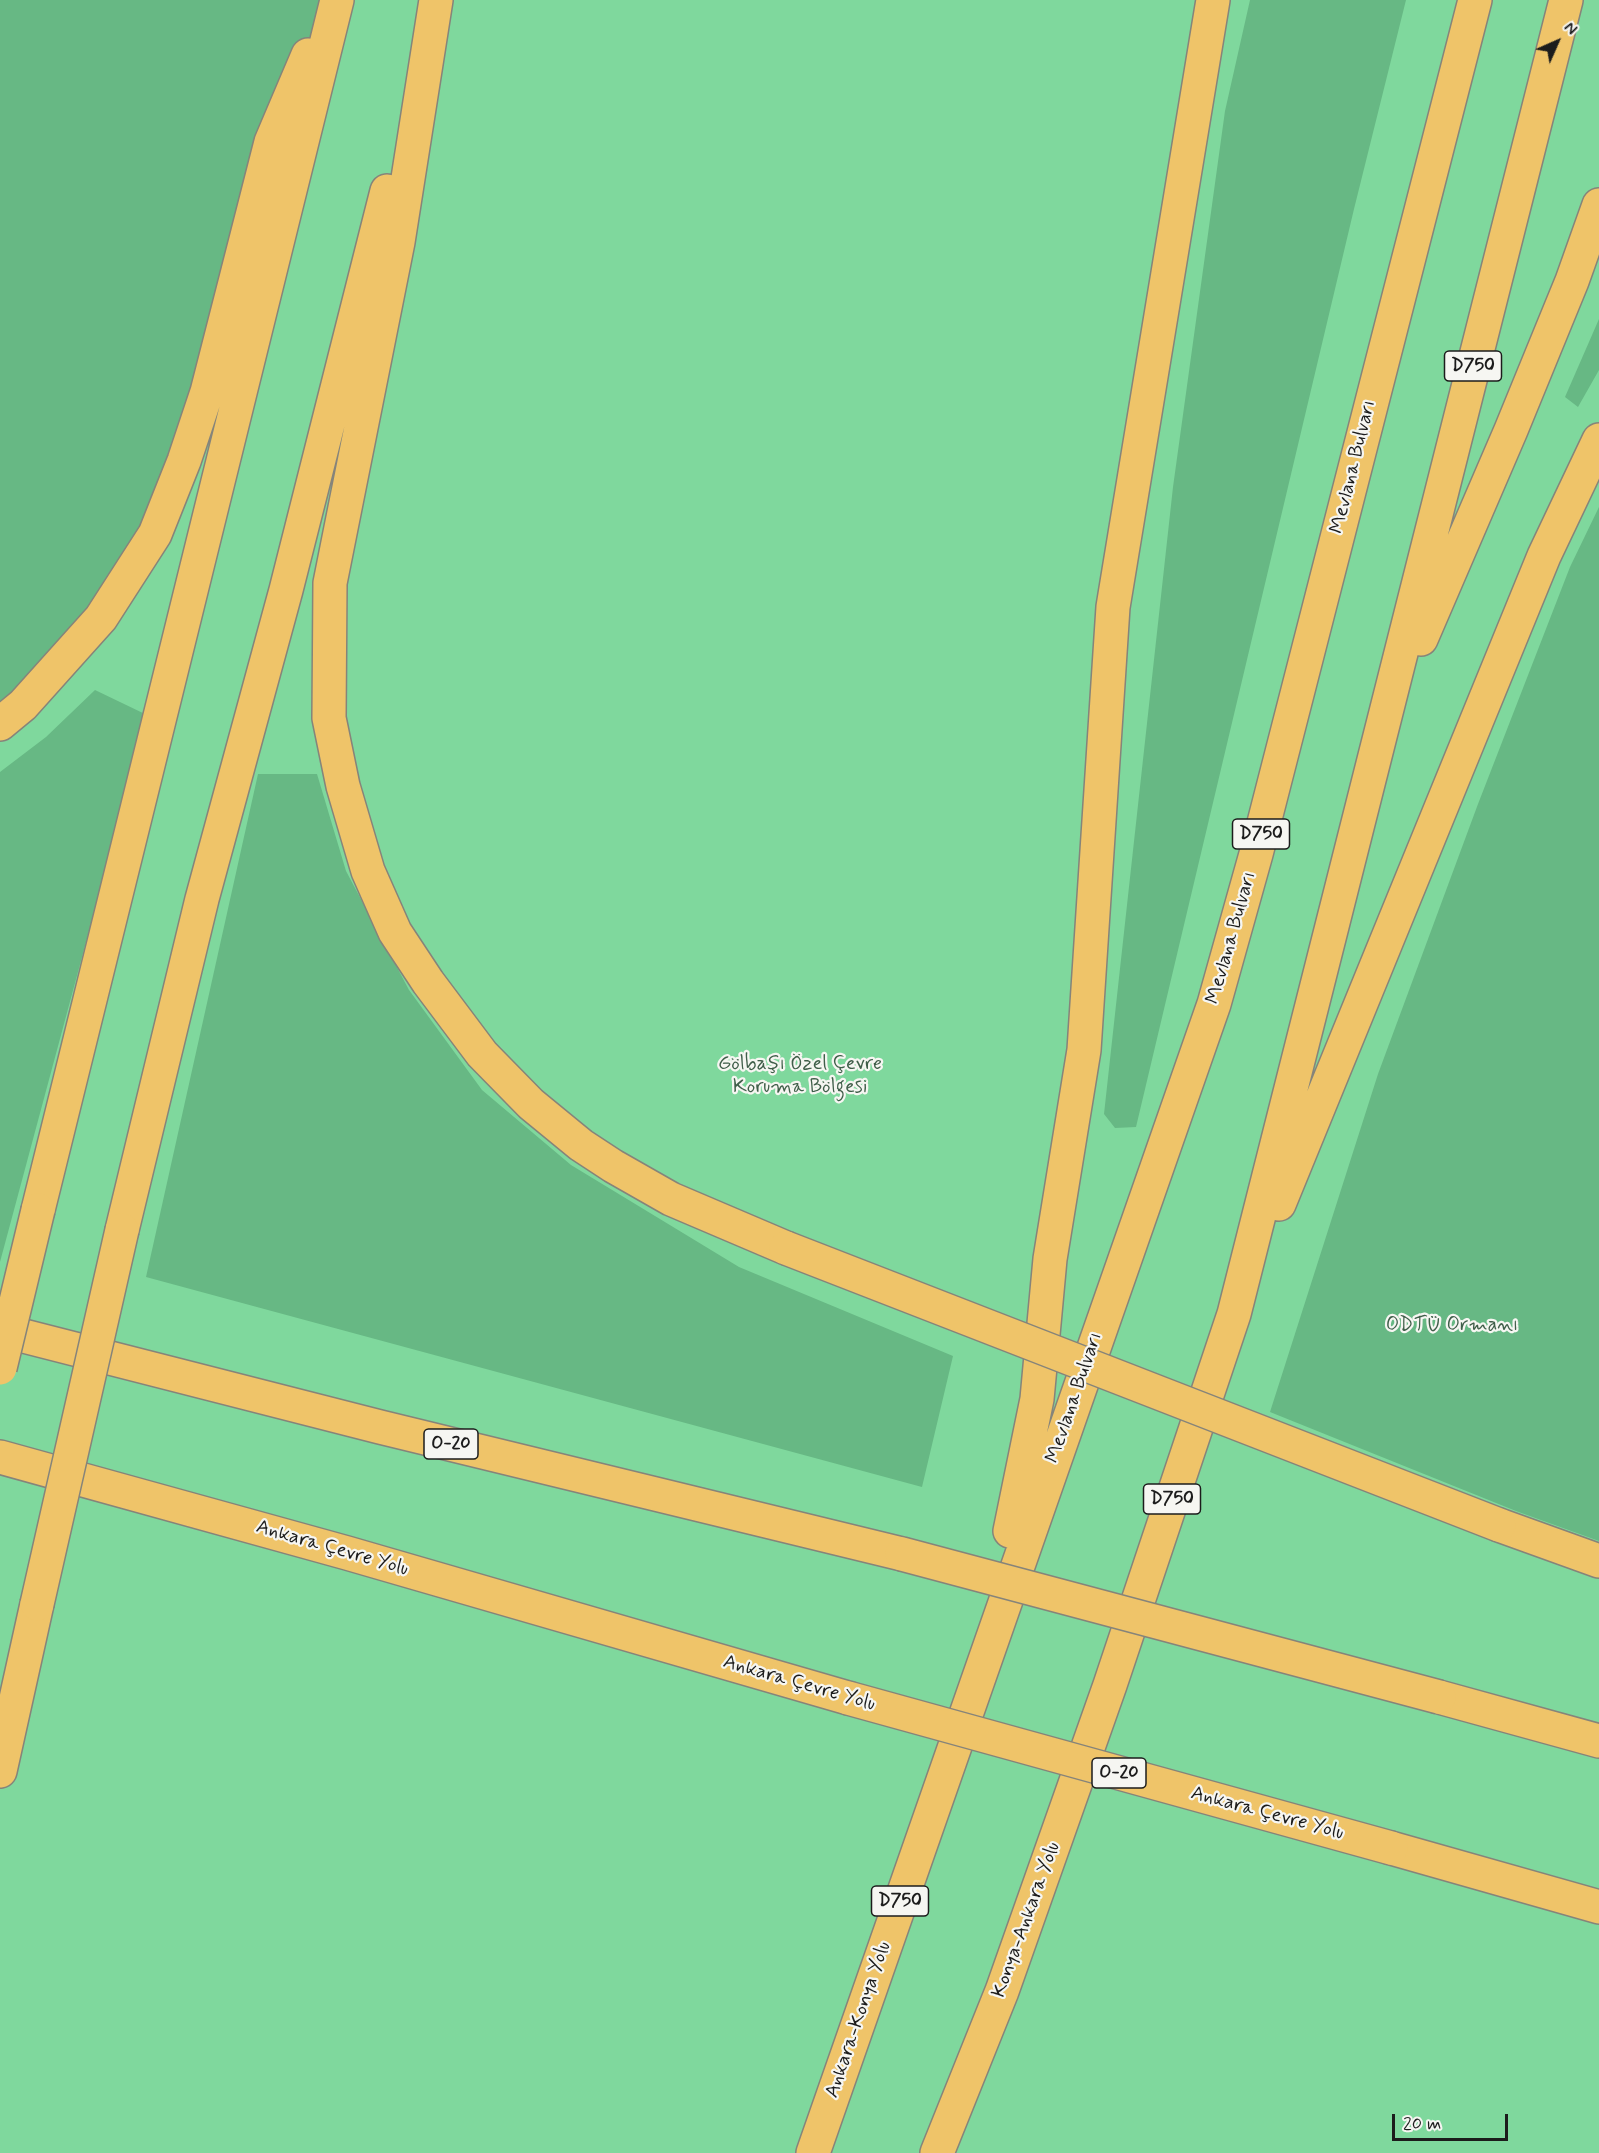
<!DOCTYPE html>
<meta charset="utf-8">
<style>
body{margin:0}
#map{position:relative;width:1599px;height:2153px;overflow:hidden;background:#efebd8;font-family:Mynerve,sans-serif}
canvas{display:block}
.north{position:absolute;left:1527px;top:12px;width:60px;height:60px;-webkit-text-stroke:4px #f6f6f2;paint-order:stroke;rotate:45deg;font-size:16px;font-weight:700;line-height:24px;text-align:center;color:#1c1c1c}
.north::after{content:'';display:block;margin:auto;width:21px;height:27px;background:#1c1c1c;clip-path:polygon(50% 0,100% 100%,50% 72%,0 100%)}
.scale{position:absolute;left:1392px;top:2114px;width:116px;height:27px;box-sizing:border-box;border:3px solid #1c1c1c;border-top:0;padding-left:8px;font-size:18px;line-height:21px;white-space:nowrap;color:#1c1c1c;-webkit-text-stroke:4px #f6f6f2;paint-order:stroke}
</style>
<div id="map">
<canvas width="1599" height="2153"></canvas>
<div class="north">N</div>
<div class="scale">20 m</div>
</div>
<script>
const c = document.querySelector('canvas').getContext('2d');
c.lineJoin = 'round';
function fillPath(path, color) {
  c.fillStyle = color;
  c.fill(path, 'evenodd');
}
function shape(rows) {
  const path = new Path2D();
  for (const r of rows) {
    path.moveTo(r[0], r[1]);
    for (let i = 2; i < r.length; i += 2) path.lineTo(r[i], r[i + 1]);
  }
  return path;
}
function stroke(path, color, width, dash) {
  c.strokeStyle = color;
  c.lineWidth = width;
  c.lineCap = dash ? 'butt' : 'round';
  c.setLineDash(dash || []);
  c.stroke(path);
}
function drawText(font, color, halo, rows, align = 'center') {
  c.font = font + ' Mynerve,sans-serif';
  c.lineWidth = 4.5;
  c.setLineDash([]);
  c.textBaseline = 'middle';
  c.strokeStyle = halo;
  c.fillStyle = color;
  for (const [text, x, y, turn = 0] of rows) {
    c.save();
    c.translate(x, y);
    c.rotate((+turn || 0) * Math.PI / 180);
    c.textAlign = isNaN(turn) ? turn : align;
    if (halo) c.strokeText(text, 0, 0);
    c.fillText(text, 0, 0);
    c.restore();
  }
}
fillPath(shape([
 [0,0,1599,0,1599,2153,0,2153]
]), '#7fd89d');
fillPath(shape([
 [0,0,337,0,155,534,0,724],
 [1250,0,1406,0,1354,209,1136,1127,1115,1128,1104,1114,1173,487,1225,111],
 [1599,319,1599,370,1578,407,1565,397],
 [1599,507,1599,1541,1516,1511,1270,1412,1378,1074,1478,804,1570,567],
 [95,690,147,715,0,1262,0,772,46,737],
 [258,774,317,774,346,871,409,990,482,1090,571,1165,739,1267,953,1356,922,1487,146,1277]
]), '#67b884');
const highway = shape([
 [436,0,398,242,330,583,329,718,343,786,368,871,395,932,428,982,482,1054,531,1104,581,1145,613,1166,671,1199,786,1248],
 [1421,639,1511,430,1572,281,1599,205],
 [0,724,23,705,101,618,155,534,184,461,207,392,271,142,308,55],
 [1279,1204,1544,556,1599,440],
 [38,1210,337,0],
 [122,1230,202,899,286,590,387,191],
 [0,1330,380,1427,902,1554],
 [0,1457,347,1553,848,1698],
 [1499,1525,1599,1561],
 [1010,1531,1037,1399,1050,1259,1084,1050,1113,607,1213,0],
 [1439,1697,1599,1741],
 [0,1771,37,1604],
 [1391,1848,1599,1907],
 [813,2153,1214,1004,1256,854,1475,0],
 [937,2153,1002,1991,1110,1685,1234,1314,1566,0]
]);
stroke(highway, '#86847a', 36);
stroke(highway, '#efc469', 33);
const highwayBridge = shape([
 [786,1248,1499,1525],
 [0,1368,38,1210],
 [902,1554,1439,1697],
 [37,1604,122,1230],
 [848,1698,1391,1848]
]);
stroke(highwayBridge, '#86847a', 36, []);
stroke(highwayBridge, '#efc469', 33);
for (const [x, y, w] of [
 [1473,366,57],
 [1261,834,57],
 [451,1444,54],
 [1172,1499,57],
 [1119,1773,54],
 [900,1901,57]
]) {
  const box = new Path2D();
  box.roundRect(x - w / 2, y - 15, w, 30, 4.5);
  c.fillStyle = '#f6f6f2';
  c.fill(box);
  stroke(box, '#1c1c1c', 1.5);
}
drawText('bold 18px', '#1c1c1c', null, [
 ["D750",1473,366],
 ["D750",1261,834],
 ["O-20",451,1444],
 ["D750",1172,1499],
 ["O-20",1119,1773],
 ["D750",900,1901]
]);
drawText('20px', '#1c1c1c', '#f6f6f2', [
 ["Mevlana Bulvarı",1354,467,-76],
 ["Mevlana Bulvarı",1232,938,-74],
 ["Mevlana Bulvarı",1075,1398,-71],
 ["Ankara Çevre Yolu",332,1549,16],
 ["Ankara Çevre Yolu",799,1684,16],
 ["Ankara Çevre Yolu",1267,1814,15],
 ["Konya-Ankara Yolu",1027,1920,-70],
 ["Ankara-Konya Yolu",859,2020,-71]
]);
drawText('20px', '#3f5e49', '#f6f6f2', [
 ["Gölbaşı Özel Çevre",800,1065],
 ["Koruma Bölgesi",800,1088],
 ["ODTÜ Ormanı",1452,1326]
]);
</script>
